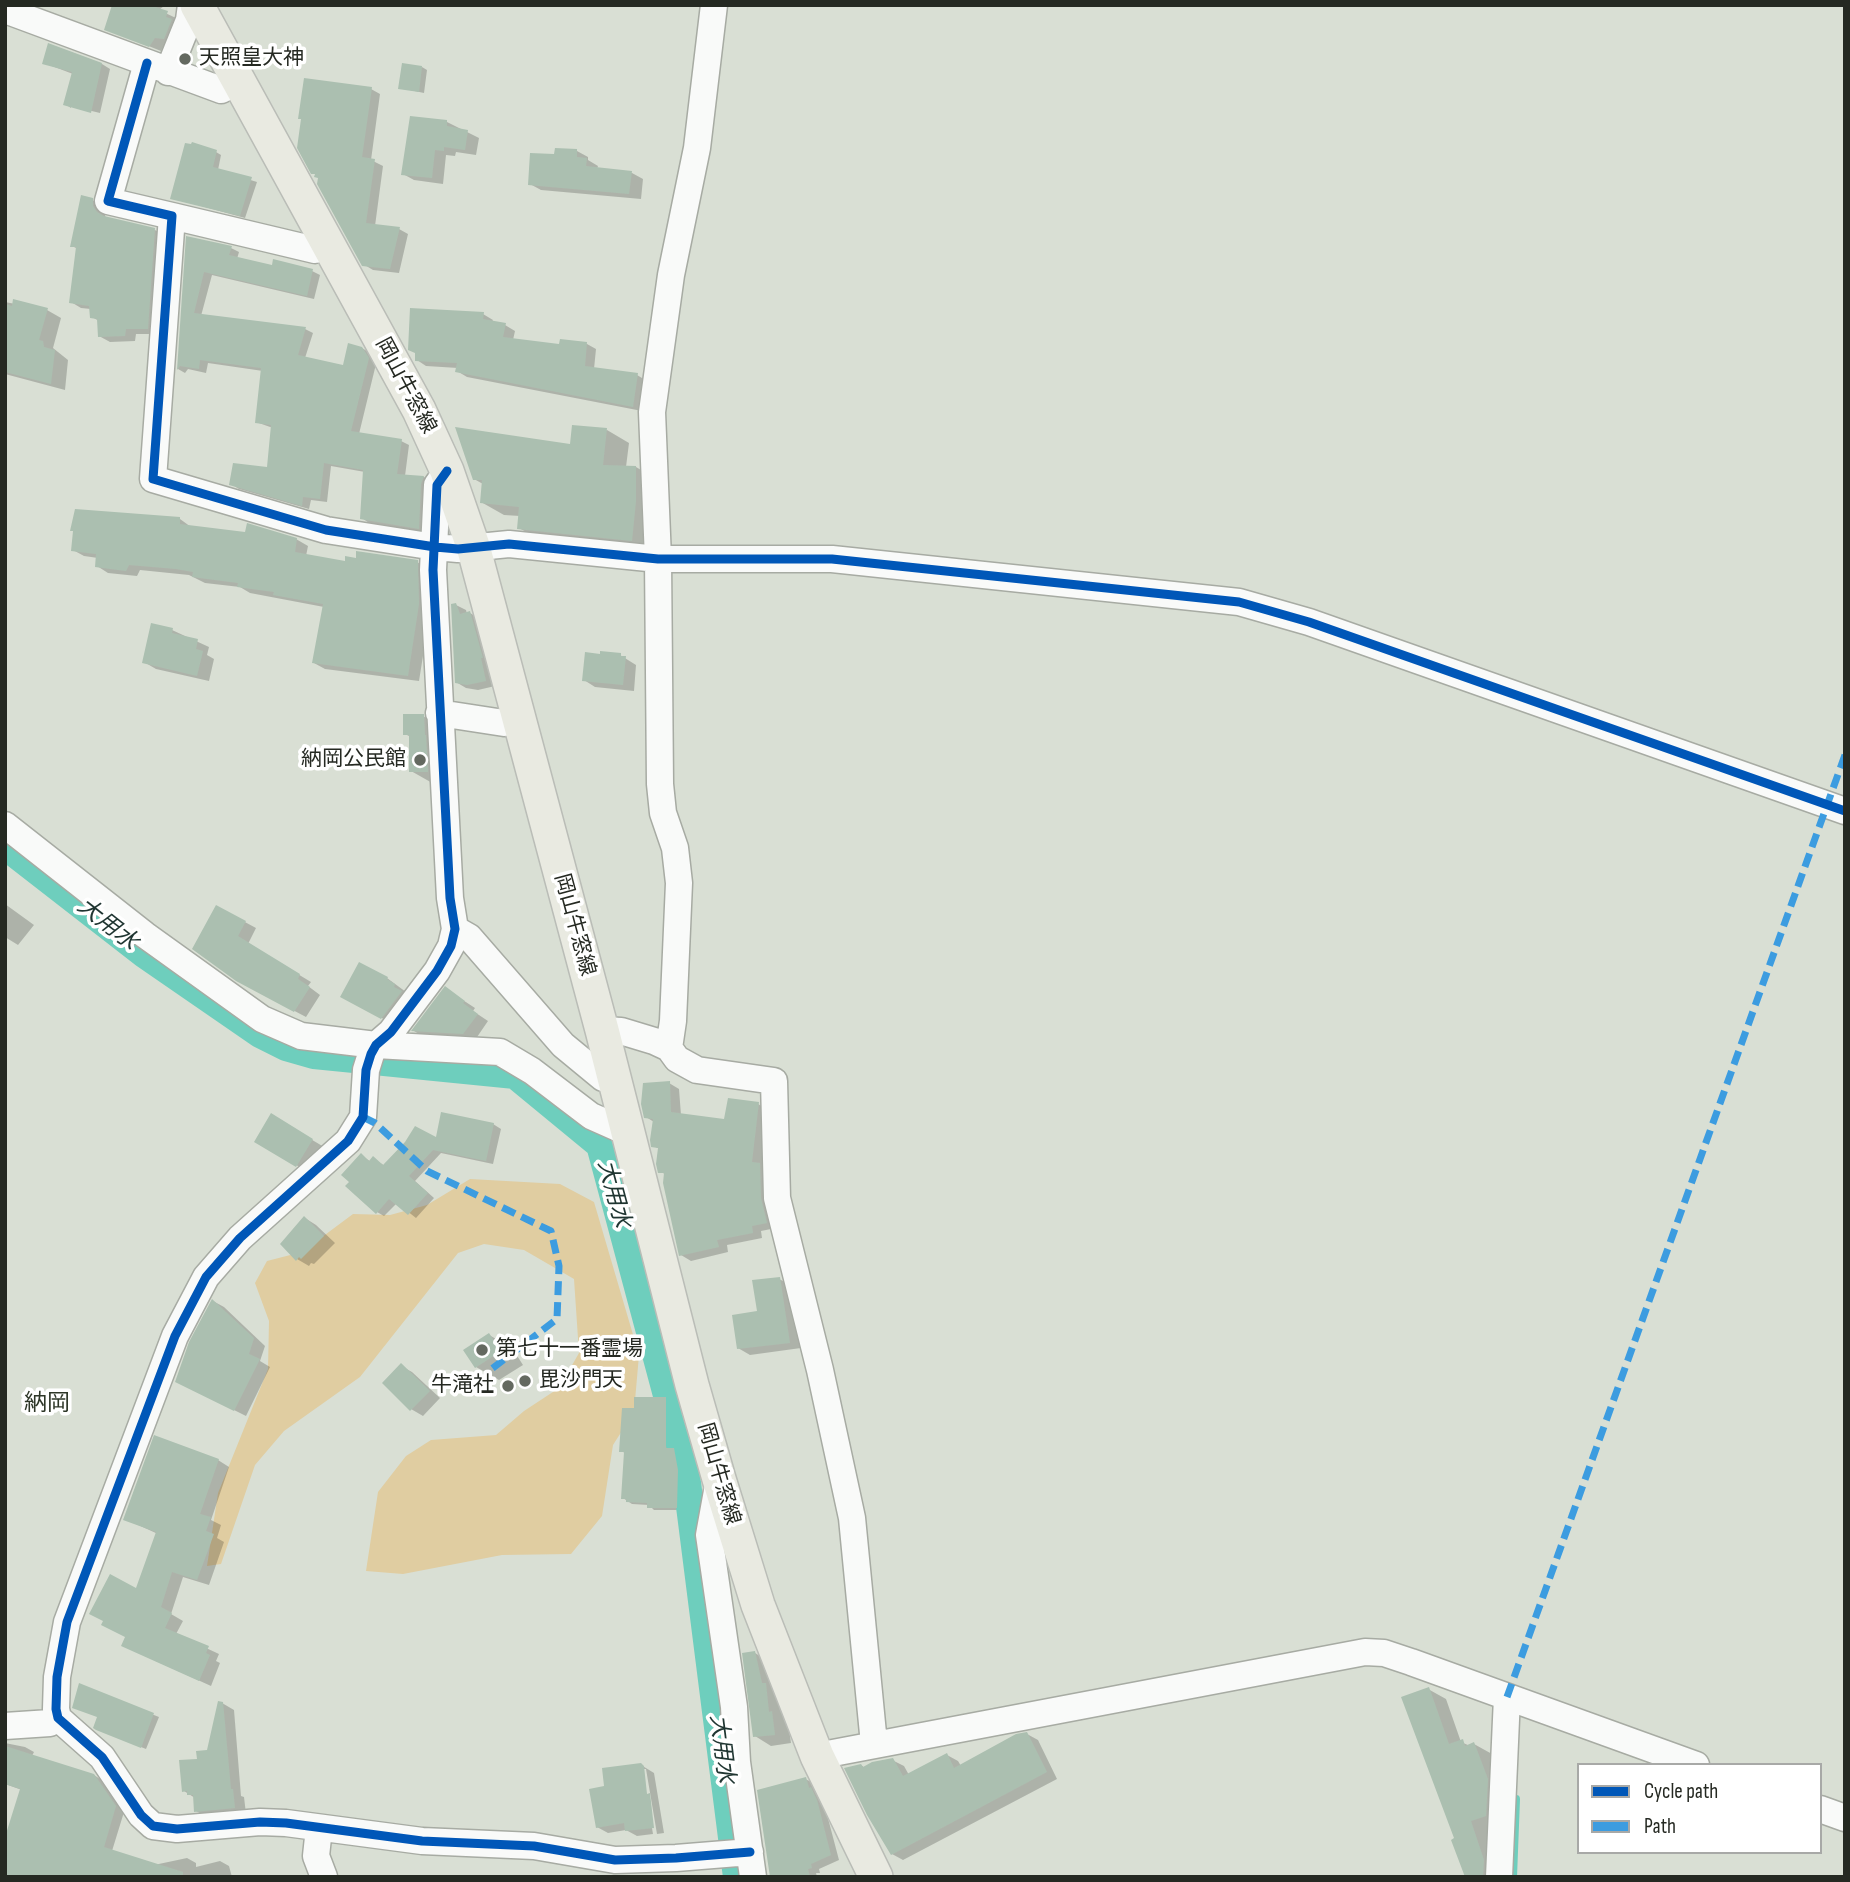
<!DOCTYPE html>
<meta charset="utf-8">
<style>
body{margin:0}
#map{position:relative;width:1850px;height:1882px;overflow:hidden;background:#d9dfd4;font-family:"Sofia Sans Condensed",sans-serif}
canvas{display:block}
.frame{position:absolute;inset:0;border:7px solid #252922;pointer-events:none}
.legend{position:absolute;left:1577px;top:1763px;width:245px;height:91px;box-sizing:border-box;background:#fff;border:2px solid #a8a9a7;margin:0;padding:9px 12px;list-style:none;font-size:21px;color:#252922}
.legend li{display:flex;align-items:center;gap:14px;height:35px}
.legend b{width:35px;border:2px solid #a8a9a7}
</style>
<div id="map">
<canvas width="1850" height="1882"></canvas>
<div class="frame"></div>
<ul class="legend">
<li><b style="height:9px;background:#0057b8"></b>Cycle path</li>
<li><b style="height:9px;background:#3c9ce0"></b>Path</li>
</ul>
</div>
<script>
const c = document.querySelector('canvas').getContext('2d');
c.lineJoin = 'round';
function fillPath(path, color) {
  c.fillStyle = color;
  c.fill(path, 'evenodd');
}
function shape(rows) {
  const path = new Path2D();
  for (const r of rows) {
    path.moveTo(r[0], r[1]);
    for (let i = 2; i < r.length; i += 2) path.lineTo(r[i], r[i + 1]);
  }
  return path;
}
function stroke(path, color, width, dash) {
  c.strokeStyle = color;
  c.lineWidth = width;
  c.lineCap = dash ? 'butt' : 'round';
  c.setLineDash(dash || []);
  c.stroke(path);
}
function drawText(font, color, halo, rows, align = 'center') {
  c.font = font + ' "Sofia Sans Condensed","Noto Sans JP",sans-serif';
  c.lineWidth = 7;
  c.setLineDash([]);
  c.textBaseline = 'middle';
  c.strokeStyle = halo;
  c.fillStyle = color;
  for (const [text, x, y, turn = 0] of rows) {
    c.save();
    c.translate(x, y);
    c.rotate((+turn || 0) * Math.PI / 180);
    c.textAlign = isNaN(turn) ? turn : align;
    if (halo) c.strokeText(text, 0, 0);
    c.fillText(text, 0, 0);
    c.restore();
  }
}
fillPath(shape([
 [470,1179,560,1184,594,1202,639,1355,634,1412,613,1445,602,1516,571,1554,502,1555,403,1574,366,1571,378,1492,406,1456,431,1440,496,1435,524,1411,559,1388,579,1353,574,1279,524,1250,484,1244,458,1253,360,1377,284,1431,255,1465,221,1564,207,1566,218,1493,268,1369,269,1321,255,1283,267,1261,302,1252,353,1214,390,1215,427,1205]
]), '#e0cda1');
fillPath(shape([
 [113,5,164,6,159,10,178,19,161,51,106,29],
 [44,63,102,64,110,69,100,113,71,106,71,108,65,104,73,74],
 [422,67,427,70,424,93,400,88],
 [371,89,380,94,371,160,383,166,375,226,399,229,408,234,399,273,373,270,363,264,319,184],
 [447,122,479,138,476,155,456,152,455,156,446,155,443,184,414,180,403,174],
 [577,151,588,157,588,160,598,166,597,169,632,173,643,179,641,199,541,190,530,184,556,156],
 [216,152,221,155,218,170,257,182,245,218,172,198],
 [92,200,103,206,106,219,155,230,165,236,158,334,136,334,135,341,110,342,99,336,99,321,92,317,91,309,81,308,71,302,78,249,72,246],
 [188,238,231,248,239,252,237,259,273,267,312,271,320,275,314,299,212,275,201,316,305,329,313,333,305,358,344,367,362,348,370,353,376,364,359,434,401,441,409,445,405,476,424,477,431,481,426,532,369,523,362,518,365,472,331,466,327,502,311,500,309,509,239,489,231,484,268,469,273,428,256,422,263,371,208,363,206,373,188,369,185,373,178,369],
 [5,302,47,310,61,318,53,348,68,360,65,390,5,374],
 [483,314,493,320,492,322,505,325,515,331,513,340,561,346,587,344,596,349,594,369,637,375,647,381,642,411,467,377,457,371,458,368,426,366,417,360],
 [607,430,629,443,626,467,636,467,658,480,654,552,542,541,519,528,520,516,504,515,481,502,483,484,474,479,571,446],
 [180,519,191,527,296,539,308,546,306,556,347,563,417,562,429,569,430,612,419,681,325,669,314,663,324,607,250,593,240,587,205,583,189,575,140,570,137,576,108,573,97,566,98,558,84,556,73,550],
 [456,605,466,610,467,614,470,613,480,619,495,686,478,690,466,688,456,682],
 [172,630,209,647,207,655,214,659,209,681,156,669,144,662],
 [620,655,636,665,634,691,595,687,584,680],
 [423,716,447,730,434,784,411,771,411,737,405,734],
 [5,904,34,925,18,945,5,937],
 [217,907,256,928,248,944,311,982,308,986,320,995,306,1017,249,987],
 [387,978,406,992,393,1024,342,997],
 [446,989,475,1008,473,1011,488,1021,475,1040,424,1037,414,1031],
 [669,1083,679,1089,681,1115,725,1121,758,1104,768,1110,762,1166,770,1170,776,1228,761,1231,762,1238,727,1245,728,1252,691,1261,681,1255,666,1175,660,1171,660,1149,653,1146,654,1122,646,1117],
 [272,1116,324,1147,308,1172,257,1142],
 [493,1124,501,1129,493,1164,441,1153,415,1181,434,1198,416,1218,397,1203,384,1216,377,1212,361,1155,371,1162,374,1159,385,1166],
 [305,1218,316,1225,335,1243,314,1264,311,1263,309,1266,297,1259],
 [779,1279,791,1285,801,1348,750,1355,738,1348],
 [213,1301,224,1307,265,1346,260,1361,270,1367,246,1416,188,1387],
 [489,1335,512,1348,523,1365,499,1380,476,1367],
 [401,1366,412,1372,440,1398,423,1416,411,1409],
 [665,1399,670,1402,670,1450,679,1453,683,1474,681,1510,654,1510,649,1505,632,1504,623,1498,625,1453,621,1451,636,1410],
 [218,1460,229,1467,211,1520,221,1525,217,1538,224,1542,209,1585,183,1577,171,1614,183,1621,176,1634,219,1654,216,1661,220,1663,211,1686,134,1651,127,1637,137,1591,158,1534,125,1519],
 [755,1653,771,1663,781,1694,784,1720,788,1722,791,1743,771,1746,755,1736],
 [80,1686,159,1717,146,1749,103,1732,99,1717],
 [1428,1689,1446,1699,1461,1742,1470,1746,1474,1744,1492,1754,1503,1825,1488,1831,1501,1877,1467,1877,1457,1839],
 [222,1703,234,1710,241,1796,244,1797,246,1814,207,1817,196,1811,195,1798,184,1791,209,1752],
 [1027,1734,1038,1740,1057,1779,903,1860,892,1854,861,1765,865,1768,892,1760,904,1766,909,1775,947,1755,958,1761,961,1766],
 [5,1743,25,1747,34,1752,32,1756,94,1775,103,1781,124,1812,112,1851,154,1865,187,1858,196,1863,196,1867,220,1861,229,1866,232,1877,5,1877,5,1833,8,1834,22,1790,5,1784],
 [641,1765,654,1773,664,1833,657,1834,646,1769,642,1769,653,1834,637,1836,626,1830,608,1833,597,1827,606,1788],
 [805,1779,814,1783,825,1807,839,1860,819,1869,820,1873,816,1873,817,1877,771,1877]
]), '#0003');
stroke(shape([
 [1513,1877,1516,1799]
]), '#6ecebd', 8);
stroke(shape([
 [5,846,144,954,260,1034,286,1047,314,1055,515,1075,600,1145,684,1459,737,1877]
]), '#6ecebd', 28);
fillPath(shape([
 [112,5,149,5,168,11,166,17,172,19,164,39,155,38,149,47,104,30],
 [48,43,102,63,91,113,63,105,72,72,42,64],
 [402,63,422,66,419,92,398,89],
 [304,78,372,87,362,157,375,159,366,223,400,227,390,269,362,266,317,184,318,178,314,177,315,174,311,174,297,148,301,119,298,119],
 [410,116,447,120,447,126,468,130,465,150,444,147,444,151,435,150,432,178,401,175],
 [192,142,217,150,213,167,252,177,240,216,170,199,185,143,191,144],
 [555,148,577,149,577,157,587,158,586,166,632,171,629,194,528,185,530,153,554,154],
 [81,195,93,198,93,206,97,212,104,216,155,228,148,329,126,329,125,336,98,337,97,319,90,318,89,306,69,303,76,247,70,247],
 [186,236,232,246,229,255,272,265,273,259,313,269,307,296,204,272,194,313,306,327,298,355,343,365,348,343,362,347,369,358,351,431,402,439,397,474,424,476,421,484,419,529,360,519,363,470,324,463,320,499,303,497,302,506,229,485,233,463,267,467,271,425,255,423,261,368,200,360,199,369,180,366,177,370],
 [13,299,48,308,39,340,43,341,44,347,55,350,51,384,5,372,5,304,12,306],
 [410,308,484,312,483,319,506,323,503,337,559,344,560,339,587,342,585,366,638,373,633,407,455,372,457,363,415,361,415,353,408,350],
 [572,425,607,428,603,465,636,466,636,501,632,541,517,529,519,507,480,503,482,480,473,480,455,427,570,444],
 [75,509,180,517,180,524,245,532,247,523,297,538,295,552,345,561,345,556,356,558,356,551,418,560,419,604,408,676,312,663,323,604,273,595,274,592,237,587,238,583,192,577,193,572,176,569,129,565,126,571,95,567,96,554,71,551,73,531,70,531],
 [456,603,460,614,470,611,483,658,481,658,486,681,467,685,455,683,451,604],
 [151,623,173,628,172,633,198,639,196,649,203,651,197,676,142,663],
 [600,651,621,653,621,656,626,656,623,685,582,681,585,652,600,654],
 [403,714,424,714,425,735,403,735],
 [409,735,426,735,428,772,409,772],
 [216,905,246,921,238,936,300,974,298,979,310,987,294,1012,236,981,192,949],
 [359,962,388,977,387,979,395,984,394,987,402,991,381,1019,340,997],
 [445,986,465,1001,463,1003,478,1014,463,1034,411,1031],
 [670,1081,671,1112,724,1119,728,1098,759,1102,752,1162,760,1163,761,1198,767,1223,752,1226,753,1233,717,1240,719,1247,679,1256,663,1183,664,1173,658,1173,656,1164,658,1148,651,1147,650,1140,653,1119,644,1118,641,1104,643,1083],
 [441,1112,494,1123,486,1161,433,1150,409,1176,428,1193,408,1215,389,1199,376,1214,345,1186,349,1182,341,1175,361,1153,369,1161,373,1156,383,1165,405,1142,415,1126,436,1137],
 [271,1113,313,1139,296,1167,254,1142],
 [304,1216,324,1236,301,1259,299,1257,296,1261,280,1244],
 [780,1277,790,1343,737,1349,732,1315,757,1311,752,1280],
 [212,1299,254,1338,249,1354,260,1359,234,1411,175,1382,189,1342],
 [489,1333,501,1351,475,1368,463,1350],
 [401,1363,430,1391,410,1411,382,1383],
 [634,1397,666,1397,666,1448,674,1448,678,1470,677,1508,647,1508,647,1503,626,1502,626,1499,621,1499,624,1452,619,1452,622,1408,634,1408],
 [154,1435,219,1459,200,1514,211,1517,206,1531,214,1534,197,1580,172,1572,161,1607,172,1613,165,1628,209,1646,206,1653,210,1655,199,1681,121,1646,125,1637,101,1625,103,1621,89,1614,110,1574,136,1588,156,1532,123,1520],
 [755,1651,762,1683,766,1683,769,1712,772,1711,775,1735,753,1737,742,1653],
 [79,1683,154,1713,141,1748,96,1730,93,1728,97,1717,72,1708],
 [1429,1687,1449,1744,1463,1739,1465,1746,1474,1742,1488,1779,1486,1816,1471,1821,1484,1860,1483,1877,1465,1877,1451,1840,1454,1838,1401,1697],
 [218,1701,223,1702,231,1789,233,1789,235,1808,194,1812,193,1795,187,1795,187,1791,182,1792,179,1760,197,1759,196,1751,207,1750],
 [1027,1732,1047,1772,891,1855,867,1815,844,1768,861,1764,863,1767,872,1762,893,1758,903,1776,947,1753,954,1768,1016,1734],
 [5,1746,94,1774,116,1806,104,1847,183,1872,183,1877,5,1877,5,1837,20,1789,5,1784],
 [641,1763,644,1766,647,1794,650,1793,654,1828,625,1831,624,1823,596,1828,589,1789,604,1786,602,1768],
 [806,1777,809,1788,811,1787,817,1800,831,1855,811,1864,812,1868,808,1869,810,1877,770,1877,757,1790]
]), '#abbfb0');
const minor = shape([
 [5,10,221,90,239,81],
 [147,63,108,201,172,216,153,479,326,530,435,547,458,549,509,544,658,559,832,559,1239,602,1309,622,1845,811],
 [168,72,189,20,191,5],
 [172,216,315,250,327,242],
 [447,471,437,485,433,570,450,898,455,929,451,946,437,971,391,1032,376,1045,371,1054,366,1070,363,1117,348,1141,240,1238,206,1277,175,1336,67,1622,57,1677,56,1709,58,1718,102,1757,141,1815,153,1826,177,1829,260,1822,286,1823,422,1841,534,1846,615,1860,676,1858,750,1852],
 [439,713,504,723,518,718],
 [5,825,145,935,262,1019,301,1036,376,1045,500,1052,532,1071,591,1116,627,1132],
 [455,929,469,937,563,1045,603,1078,615,1081],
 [602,1030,621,1031,654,1041,669,1048,677,1059,697,1070,774,1081,777,1198,820,1370,852,1518,874,1744],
 [669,1048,673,1021,679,883,675,848,663,813,660,784,658,559,652,412,671,275,697,148,714,5],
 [719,1480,709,1535,734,1707,737,1762,753,1877],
 [5,1726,50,1723,58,1718],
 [817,1756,1365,1652,1384,1653,1411,1662,1696,1765],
 [1820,1809,1845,1818],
 [319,1828,316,1856,324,1877],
 [1499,1877,1507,1697]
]);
const major = shape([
 [197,5,419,410,447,471,473,546,602,1030,692,1385,719,1479,758,1605,817,1756,876,1877]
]);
stroke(minor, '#a7aba3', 29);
stroke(major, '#babdb7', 36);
stroke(minor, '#f9faf9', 26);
stroke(major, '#e9eae1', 33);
stroke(shape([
 [363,1117,375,1123,427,1171,551,1231,559,1266,557,1319,489,1371],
 [1507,1697,1845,755]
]), '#3c9ce0', 7, [14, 7]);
stroke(shape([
 [147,63,108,201,172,216,153,479,326,530,435,547,458,549,509,544,658,559,832,559,1239,602,1309,622,1845,811],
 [447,471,437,485,433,570,450,898,455,929,451,946,437,971,391,1032,376,1045,371,1054,366,1070,363,1117,348,1141,240,1238,206,1277,175,1336,67,1622,57,1677,56,1709,58,1718,102,1757,141,1815,153,1826,177,1829,260,1822,286,1823,422,1841,534,1846,615,1860,676,1858,750,1852]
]), '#0057b8', 9);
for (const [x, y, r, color] of [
 [185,59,7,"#646960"],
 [420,760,7,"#646960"],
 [482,1350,7,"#646960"],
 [525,1381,7,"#646960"],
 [508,1386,7,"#646960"]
]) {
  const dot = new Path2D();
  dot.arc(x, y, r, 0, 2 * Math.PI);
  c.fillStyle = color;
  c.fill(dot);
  stroke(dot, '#fff', 2.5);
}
drawText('21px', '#252922', '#fff', [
 ["天照皇大神",199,59],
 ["納岡公民館",406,760,"right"],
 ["第七十一番霊場",496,1350],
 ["毘沙門天",539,1381],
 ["牛滝社",494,1386,"right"]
], 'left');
drawText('21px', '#252922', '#fff', [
 ["岡山牛窓線",405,386,62],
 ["岡山牛窓線",574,925,75],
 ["岡山牛窓線",718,1474,74]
]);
drawText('italic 23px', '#1f3531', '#fff', [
 ["大用水",107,925,38],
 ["大用水",613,1194,75],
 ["大用水",721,1749,83]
]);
drawText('23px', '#2e3728', '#fff', [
 ["納岡",47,1404]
]);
</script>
